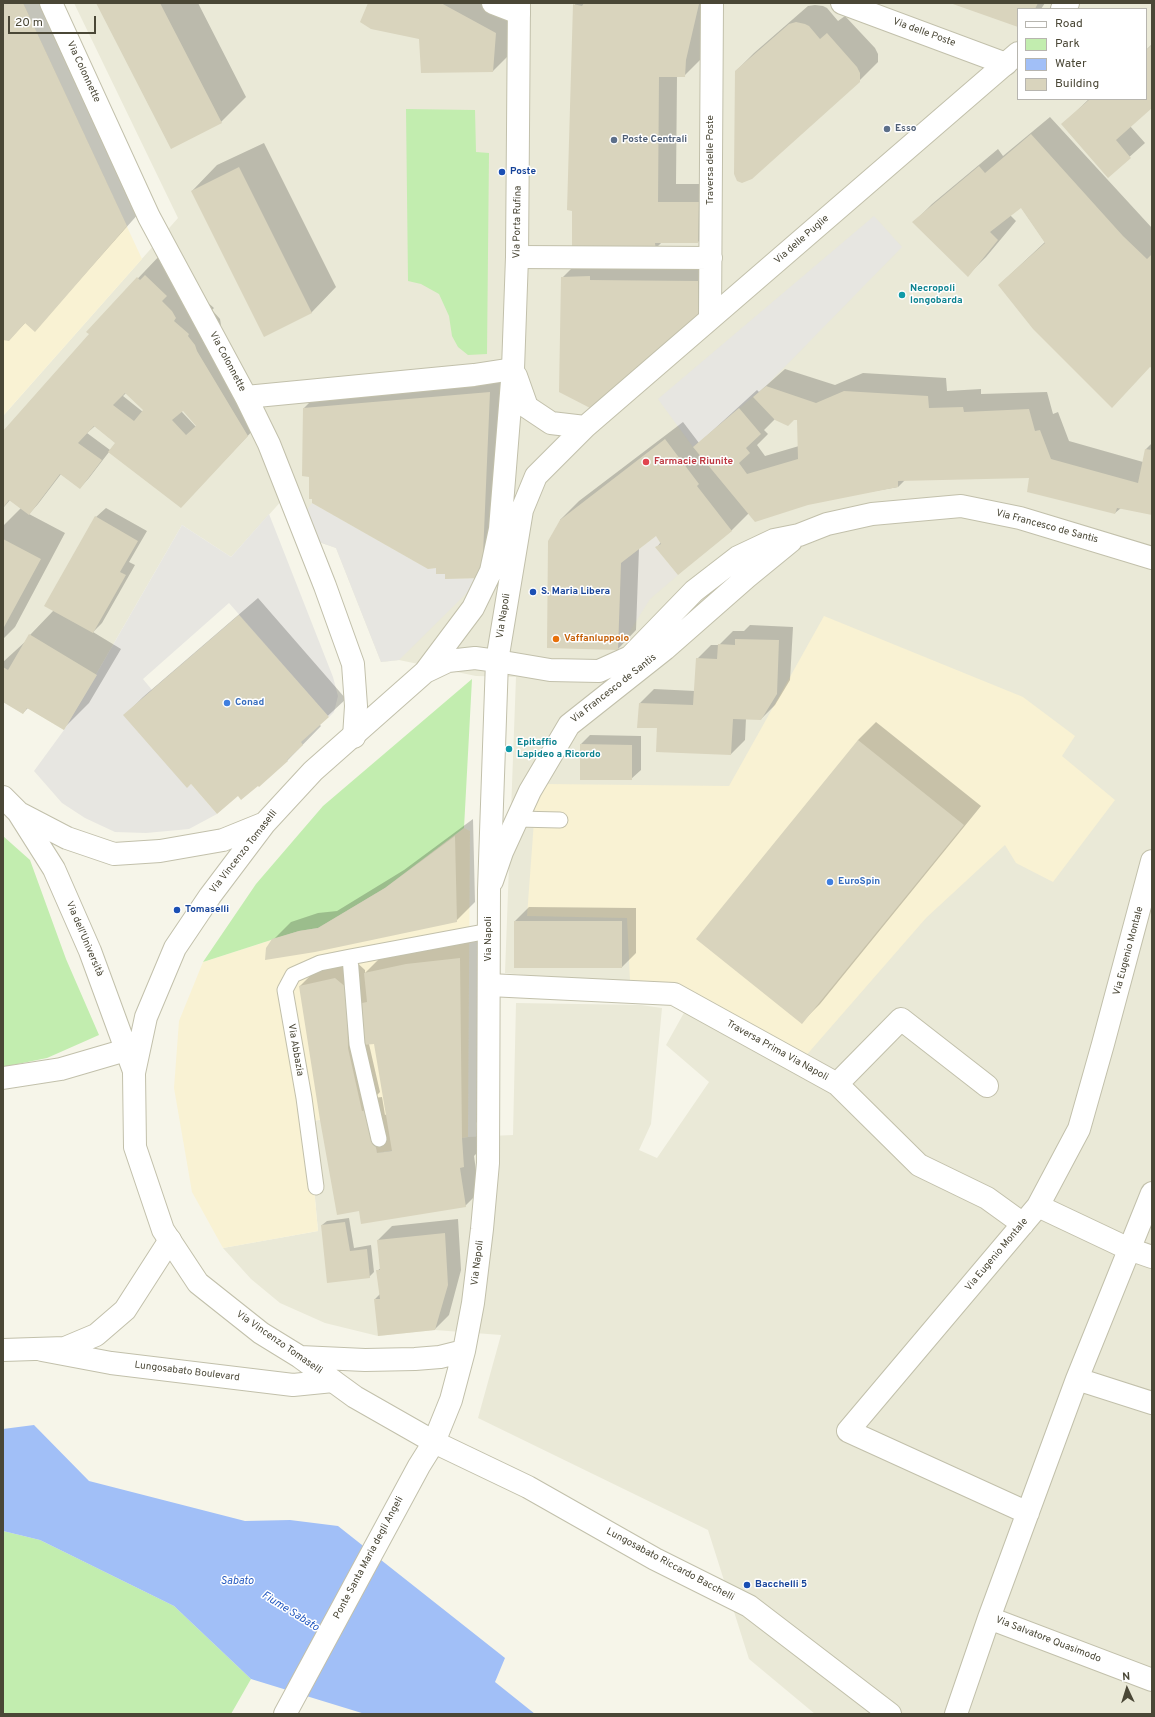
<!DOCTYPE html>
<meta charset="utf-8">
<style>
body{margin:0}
#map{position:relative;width:1155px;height:1717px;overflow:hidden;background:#f6f5e9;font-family:Overpass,sans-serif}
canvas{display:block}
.frame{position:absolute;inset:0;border:4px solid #4a4736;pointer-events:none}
.legend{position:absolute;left:1017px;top:8px;width:130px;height:92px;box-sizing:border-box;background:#fff;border:1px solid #b7b5af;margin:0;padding:5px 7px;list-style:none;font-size:12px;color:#4a4736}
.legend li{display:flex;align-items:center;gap:8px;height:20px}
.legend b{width:20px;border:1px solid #b7b5af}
.north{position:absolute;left:1107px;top:1669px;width:40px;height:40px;-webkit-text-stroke:3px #fff;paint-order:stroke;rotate:356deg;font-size:11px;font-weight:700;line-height:16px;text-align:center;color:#4a4736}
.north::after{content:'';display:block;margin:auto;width:14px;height:18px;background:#4a4736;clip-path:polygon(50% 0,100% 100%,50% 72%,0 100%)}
.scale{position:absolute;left:8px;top:16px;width:88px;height:18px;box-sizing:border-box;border:2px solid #4a4736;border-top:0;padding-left:5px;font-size:12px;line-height:14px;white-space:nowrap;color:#4a4736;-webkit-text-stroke:3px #fff;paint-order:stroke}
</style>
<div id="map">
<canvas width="1155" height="1717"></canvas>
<div class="frame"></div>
<ul class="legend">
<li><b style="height:5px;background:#fff"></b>Road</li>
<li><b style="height:11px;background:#c2edaf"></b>Park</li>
<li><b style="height:11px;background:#a1bff7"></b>Water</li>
<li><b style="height:11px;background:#d9d4bd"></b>Building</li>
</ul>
<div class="north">N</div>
<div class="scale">20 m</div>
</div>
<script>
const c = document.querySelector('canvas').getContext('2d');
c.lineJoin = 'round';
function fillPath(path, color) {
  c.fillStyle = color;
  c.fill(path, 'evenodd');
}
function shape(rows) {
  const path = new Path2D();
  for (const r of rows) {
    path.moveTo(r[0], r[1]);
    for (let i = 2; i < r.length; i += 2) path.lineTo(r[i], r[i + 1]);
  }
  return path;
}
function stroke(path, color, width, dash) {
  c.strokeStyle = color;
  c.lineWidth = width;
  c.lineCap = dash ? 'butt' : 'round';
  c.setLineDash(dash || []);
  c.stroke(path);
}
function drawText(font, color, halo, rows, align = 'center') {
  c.font = font + ' Overpass,sans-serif';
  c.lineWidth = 3;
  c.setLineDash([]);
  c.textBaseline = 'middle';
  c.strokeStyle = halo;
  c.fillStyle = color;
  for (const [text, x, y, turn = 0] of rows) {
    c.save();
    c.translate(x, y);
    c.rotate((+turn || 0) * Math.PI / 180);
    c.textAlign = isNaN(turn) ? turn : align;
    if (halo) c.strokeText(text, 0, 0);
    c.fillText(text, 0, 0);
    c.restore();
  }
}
fillPath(shape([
 [74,3,1152,3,1152,1714,815,1714,749,1659,708,1530,478,1418,501,1335,435,1330,378,1336,325,1323,280,1303,251,1279,223,1248,318,1231,308,1122,362,1112,377,1153,468,1137,513,1135,516,1003,641,1005,662,1008,651,1124,639,1150,657,1158,709,1082,666,1045,695,993,505,973,516,677,476,676,399,660,381,662,336,548,316,541,293,488,231,557,182,525,64,730,27,708,23,714,3,702,3,416,178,218],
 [1018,9,1146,9,1146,99,1018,99]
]), '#eae9d7');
fillPath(shape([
 [3,3,23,3,142,259,3,416],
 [824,616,1023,697,1075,736,1062,756,1115,800,1053,882,1016,863,1005,845,926,918,804,1058,630,981,627,918,527,916,536,794,545,784,729,786],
 [464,828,470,831,468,1137,377,1153,368,1110,308,1122,318,1231,223,1248,192,1192,174,1088,179,1021,203,962,299,931,318,928,385,888]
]), '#f9f2d3');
fillPath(shape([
 [656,536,661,544,655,547,678,575,650,599,618,650,621,563]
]), '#e8e6de');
fillPath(shape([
 [406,109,475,110,476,152,489,153,487,354,468,355,458,347,452,336,449,316,439,294,421,284,408,281],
 [472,679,464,828,385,888,318,928,299,931,203,962,256,884,323,806],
 [3,836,30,860,66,959,99,1035,47,1058,3,1067],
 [3,1531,40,1540,174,1606,251,1679,231,1714,3,1714]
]), '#c2edaf');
fillPath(shape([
 [874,216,902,247,766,386,693,447,658,399],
 [312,503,428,569,436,568,436,574,445,574,445,579,482,578,399,660,381,662,336,548,316,541,304,514],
 [269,514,333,677,338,696,334,712,329,717,229,603,143,679,152,690,187,787,191,784,217,814,189,829,146,833,115,832,85,818,62,803,34,771,64,730,182,525,231,557]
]), '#e7e6e1');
fillPath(shape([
 [34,1425,89,1481,245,1521,290,1520,338,1526,505,1658,495,1682,535,1714,365,1714,251,1679,174,1606,40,1540,3,1531,3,1429]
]), '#a1bff7');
fillPath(shape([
 [3,3,43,3,140,212,35,330,26,322,9,340,3,339],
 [97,3,198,3,246,97,221,122],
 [369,3,513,3,518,46,493,71,420,38],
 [575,3,713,3,702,58,684,76,677,76,676,184,716,184,716,224,698,242,662,242,655,249,573,210,568,209],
 [953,3,1045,3,1041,9,1018,9,1018,26],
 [815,5,823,6,827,8,838,21,845,16,875,48,878,54,878,62,859,81,736,71,754,53,808,6],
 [1152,44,1152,107,1130,126,1145,143,1108,176,1063,124,1089,99,1146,99,1146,50],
 [1050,117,1152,228,1152,367,999,285,1045,242,1021,207,1010,215,1016,221,986,257,968,275,914,222,932,204,998,149,1003,156],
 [264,143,336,287,311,313,192,191,217,165],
 [170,251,191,270,186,276,199,295,214,308,212,310,220,319,221,325,206,342,257,426,190,497,109,452,89,478,80,488,61,474,38,504,29,514,65,533,15,627,3,639,3,526,21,508,10,500,3,508,3,432,90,334,87,332,163,252],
 [126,393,154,400,143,412,123,396],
 [183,409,197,425,196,427,181,411],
 [95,426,116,443,110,450,87,433],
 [580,260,716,263,715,299,697,317,562,278],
 [515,367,507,551,446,573,310,476,304,408,329,383],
 [785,369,835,385,863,373,946,378,947,391,981,389,981,394,1047,392,1053,414,1058,412,1069,441,1143,462,1146,449,1152,443,1152,514,1121,508,1115,513,1031,477,905,480,898,487,749,513,732,530,678,574,657,547,661,542,656,534,639,548,636,630,618,649,560,520,579,501,683,422,699,443,757,390,759,392],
 [775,419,798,419,799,446,765,456,757,445,768,434,764,430],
 [106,508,147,531,129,562,135,565,102,623,93,632,121,649,89,703,64,728,29,707,23,713,3,701,3,662,26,641,30,635,54,610,96,517],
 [258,598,346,699,319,724,321,726,287,761,238,794,191,783,125,715,143,697],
 [750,625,793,627,790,680,775,705,761,719,746,718,745,740,731,754,658,727,640,703,654,689,695,691,697,659,711,645,719,645,733,631,744,631],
 [876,722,981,806,820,1004,801,1023,858,740],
 [590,735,641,736,641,770,631,779,581,744],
 [473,819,475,902,456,921,273,940,291,922,318,913,337,911,404,870],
 [529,907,636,908,636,953,622,967,515,967,515,921],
 [478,940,480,1119,476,1123,478,1152,474,1156,479,1192,465,1206,360,1210,300,986,318,968,354,960,365,970,365,973,383,955],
 [375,1043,387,1114,385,1115,382,1097,374,1098,380,1092,369,1044],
 [349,1218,354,1248,371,1245,374,1272,369,1277,322,1225,327,1221],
 [458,1219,461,1270,449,1315,435,1329,375,1299,380,1294,377,1271,381,1268,378,1240,392,1226]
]), '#0003');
fillPath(shape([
 [3,3,23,3,127,226,35,332,25,323,9,341,3,340],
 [96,3,160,3,222,123,171,149],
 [368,3,441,3,496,33,493,72,421,73,419,39,371,29,360,22],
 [584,3,699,4,686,60,685,77,659,77,658,202,699,202,698,243,655,243,656,250,572,247,572,211,567,210,573,4,582,6],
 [950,3,1038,3,1035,9,1018,9,1018,27],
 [796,22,805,24,809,26,820,39,827,33,857,67,860,73,860,82,752,179,742,183,737,181,734,174,735,71,789,24],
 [1152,45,1152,108,1116,140,1131,158,1108,178,1061,124,1090,99,1146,99,1146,50],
 [1031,134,1123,236,1147,259,1152,254,1152,368,1150,367,1112,408,1033,329,998,285,1045,243,1021,208,990,232,998,240,968,277,912,222,979,166,985,173],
 [239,167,312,313,264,337,191,191],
 [145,275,167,296,162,301,172,311,176,318,174,321,189,334,188,336,195,345,197,351,248,436,181,508,108,452,115,443,94,426,78,443,102,460,80,489,60,474,29,515,9,500,3,508,3,431,89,334,86,332,137,277,140,280],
 [125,393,143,410,134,421,113,405],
 [183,411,196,426,186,435,172,420],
 [590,276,590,280,698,281,698,318,592,409,559,392,561,277],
 [766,386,816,403,844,391,928,396,929,408,963,407,964,412,1029,409,1035,431,1040,430,1051,459,1138,483,1145,449,1152,450,1152,515,1117,508,1115,514,1027,492,1029,478,898,481,898,487,808,505,755,522,693,447,739,408,761,434,746,448,750,453,739,463,747,474,798,459,797,420,794,420,788,426,775,420,753,397],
 [490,392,482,578,445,579,445,574,436,574,436,568,428,569,312,503,312,499,309,499,309,477,302,476,303,408],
 [665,439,699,484,697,486,732,531,678,575,655,547,661,544,656,536,621,563,618,650,547,648,548,541,560,520],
 [95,516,138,541,120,572,126,575,93,633,44,606],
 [3,539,41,559,3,629],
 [239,615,329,717,301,742,303,745,287,760,288,761,259,787,258,786,241,800,238,796,217,814,191,784,187,788,123,715],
 [29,634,97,675,64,730,27,708,23,714,3,702,3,667,8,670],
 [735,639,779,640,777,694,761,720,733,719,731,755,656,752,657,728,637,728,639,703,693,705,696,658,717,659,718,644,735,645],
 [858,740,964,825,802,1024,696,939],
 [580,744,632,745,632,780,580,780],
 [455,836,457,922,315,952,265,960,266,948,272,939,299,931,318,928,385,888],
 [514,921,622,921,622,968,514,968],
 [460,958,462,1138,464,1167,460,1168,466,1207,361,1224,359,1211,337,1215,320,1120,299,986,335,978,347,988,348,1048,362,1111,368,1110,377,1153,392,1151,374,1044,363,1045,362,1003,367,1002,364,973,406,964],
 [345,1222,350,1251,367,1249,370,1278,327,1283,321,1225],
 [445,1233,448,1285,435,1330,378,1336,374,1299,380,1299,376,1270,380,1270,377,1240]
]), '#d9d4bd');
const service = shape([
 [517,819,560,820],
 [379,1139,357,1044,350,957,489,931],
 [316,1187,304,1098,285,990,293,975,320,963,350,957]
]);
const pedestrian = shape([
 [3,1350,65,1348,96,1335,125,1310,170,1240],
 [42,1350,111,1363,293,1385,333,1381]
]);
const minor = shape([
 [51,3,149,217,246,397,269,444,325,586,353,664,356,706,354,737],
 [493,3,519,13],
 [842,3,1006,64],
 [517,257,711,258],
 [710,318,712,3],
 [246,397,474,375,513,369],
 [497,661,550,670,599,671,630,657,694,591,738,557,774,540,799,535,827,524,872,514,961,506,1020,518,1152,558],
 [492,881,502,852,530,791,569,725,665,649,747,577,791,541],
 [489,985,674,994,837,1084,919,1165,987,1198,1023,1224],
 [3,1078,61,1069,126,1050],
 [837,1084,901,1019,987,1086],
 [1038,1206,1129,1249,1152,1257],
 [1077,1379,1152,1403],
 [434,1442,528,1487,655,1559,749,1606,890,1714],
 [1028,1513,848,1431,1038,1206,1079,1129,1103,1044,1152,861],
 [989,1618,1152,1680],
 [956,1714,989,1618,1077,1379,1152,1193]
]);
const tertiary = shape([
 [1062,9,1068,3],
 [516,376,527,407,551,423,585,427],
 [425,672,448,661,475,658,497,661],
 [3,797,18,812,54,869,90,951,134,1071],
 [19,813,67,838,114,854,160,851,223,840,265,823],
 [300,1357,365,1360,415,1359,440,1357,464,1351],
 [434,1442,355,1397,300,1357,261,1333,198,1283,163,1230,135,1147,134,1073,146,1017,175,948,210,896,265,823,313,771,425,672,473,608,491,571,500,529,513,369,517,257,519,3],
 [285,1714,419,1466,434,1442,451,1400,464,1351,473,1303,482,1229,488,1163,489,890,497,661,522,510,536,476,585,427,1018,53]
]);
stroke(service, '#c2c0ab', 17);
stroke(pedestrian, '#c2c0ab', 24);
stroke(minor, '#c2c0ab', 24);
stroke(tertiary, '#c2c0ab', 24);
stroke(service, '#fff', 15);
stroke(pedestrian, '#fff', 22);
stroke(minor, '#fff', 22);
stroke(tertiary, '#fff', 22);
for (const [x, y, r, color] of [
 [887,129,4,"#5c6f8a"],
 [614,140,4,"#5c6f8a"],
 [502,172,4,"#1a4fb4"],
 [902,295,4,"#0f9aa8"],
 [646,462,4,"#e0444e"],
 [533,592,4,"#1a4fb4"],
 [556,639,4,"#e8710a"],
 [227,703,4,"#3f7fe0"],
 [509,749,4,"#0f9aa8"],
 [830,882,4,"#3f7fe0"],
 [177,910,4,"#1a4fb4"],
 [747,1585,4,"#1a4fb4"]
]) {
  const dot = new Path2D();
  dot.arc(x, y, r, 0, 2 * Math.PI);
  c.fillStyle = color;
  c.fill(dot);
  stroke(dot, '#fff', 1.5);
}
drawText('10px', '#4a4736', '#fff', [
 ["Via delle Poste",924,33,20],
 ["Via Colonnette",83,72,65],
 ["Traversa delle Poste",711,160,-90],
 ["Via Porta Rufina",518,222,-89],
 ["Via delle Puglie",802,240,-41],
 ["Via Colonnette",227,362,62],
 ["Via Francesco de Santis",1047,527,15],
 ["Via Napoli",504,616,-81],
 ["Via Francesco de Santis",614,689,-38],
 ["Via Vincenzo Tomaselli",244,852,-52],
 ["Via dell'Università",84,939,67],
 ["Via Napoli",489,939,-90],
 ["Via Eugenio Montale",1129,951,-75],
 ["Via Abbazia",295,1050,80],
 ["Traversa Prima Via Napoli",777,1051,29],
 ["Via Eugenio Montale",997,1255,-50],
 ["Via Napoli",478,1263,-83],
 ["Via Vincenzo Tomaselli",279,1343,35],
 ["Lungosabato Boulevard",187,1372,7],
 ["Ponte Santa Maria degli Angeli",369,1558,-62],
 ["Lungosabato Riccardo Bacchelli",670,1565,28],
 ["Via Salvatore Quasimodo",1048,1640,21]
]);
drawText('bold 10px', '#4e5e75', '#fff', [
 ["Esso",895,129],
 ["Poste Centrali",622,140]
], 'left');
drawText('bold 10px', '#164399', '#fff', [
 ["Poste",510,172],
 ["S. Maria Libera",541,592],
 ["Tomaselli",185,910],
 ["Bacchelli 5",755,1585]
], 'left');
drawText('bold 10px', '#0d838f', '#fff', [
 ["Necropoli",910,289],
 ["longobarda",910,301],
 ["Epitaffio",517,743],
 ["Lapideo a Ricordo",517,755]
], 'left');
drawText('bold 10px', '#be3a42', '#fff', [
 ["Farmacie Riunite",654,462]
], 'left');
drawText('bold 10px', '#c56008', '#fff', [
 ["Vaffanluppolo",564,639]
], 'left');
drawText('bold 10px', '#366cbe', '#fff', [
 ["Conad",235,703],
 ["EuroSpin",838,882]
], 'left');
drawText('italic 11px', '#255ac1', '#fff', [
 ["Sabato",237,1582],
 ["Fiume Sabato",290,1612,32]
]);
</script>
